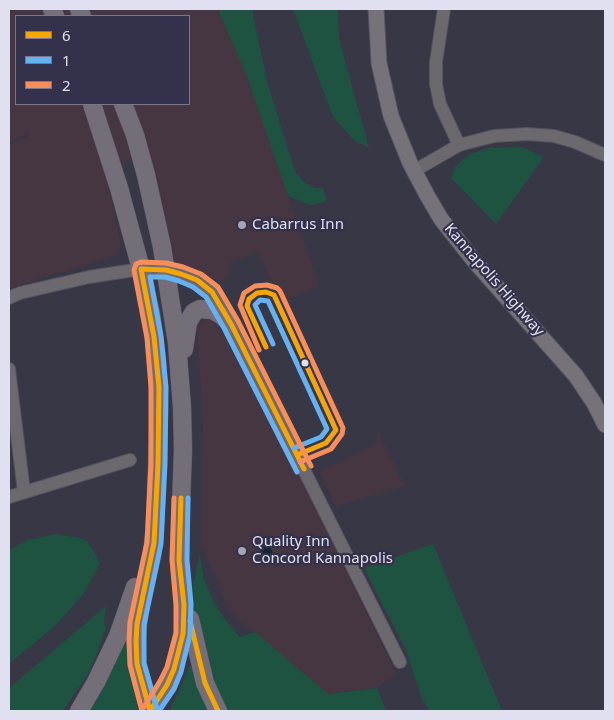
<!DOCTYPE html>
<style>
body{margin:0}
#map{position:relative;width:614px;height:720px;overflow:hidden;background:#383745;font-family:"Noto Sans",sans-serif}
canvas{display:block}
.frame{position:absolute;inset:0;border:10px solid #e0e0f1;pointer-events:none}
.legend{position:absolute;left:15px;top:15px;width:175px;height:90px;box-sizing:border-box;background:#33314b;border:1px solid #78778d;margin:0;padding:6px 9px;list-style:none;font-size:15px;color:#e0e0f1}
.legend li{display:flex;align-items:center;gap:10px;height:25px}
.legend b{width:25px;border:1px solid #78778d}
</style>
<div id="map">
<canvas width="614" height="720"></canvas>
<div class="frame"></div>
<ul class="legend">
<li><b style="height:6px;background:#f7a600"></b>6</li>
<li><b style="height:6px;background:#66b1f2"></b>1</li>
<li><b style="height:6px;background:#fa8e5a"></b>2</li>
</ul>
</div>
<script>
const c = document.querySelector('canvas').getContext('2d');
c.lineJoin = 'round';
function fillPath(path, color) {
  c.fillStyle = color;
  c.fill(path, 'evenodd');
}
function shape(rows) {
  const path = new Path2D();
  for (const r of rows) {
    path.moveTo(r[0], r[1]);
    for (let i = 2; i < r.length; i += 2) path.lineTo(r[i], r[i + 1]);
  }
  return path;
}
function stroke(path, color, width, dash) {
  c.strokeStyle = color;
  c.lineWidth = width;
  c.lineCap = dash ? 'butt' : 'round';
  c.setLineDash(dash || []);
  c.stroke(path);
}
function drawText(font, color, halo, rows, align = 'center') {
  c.font = font + ' "Noto Sans",sans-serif';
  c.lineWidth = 4.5;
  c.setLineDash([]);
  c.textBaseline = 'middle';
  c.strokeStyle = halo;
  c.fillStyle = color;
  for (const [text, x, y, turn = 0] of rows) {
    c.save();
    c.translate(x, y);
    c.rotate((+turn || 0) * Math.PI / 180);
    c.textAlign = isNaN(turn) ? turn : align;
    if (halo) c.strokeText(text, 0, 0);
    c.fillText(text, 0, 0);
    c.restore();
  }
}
fillPath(shape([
 [9,9,218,9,247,77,319,286,284,301,267,273,258,251,231,262,226,279,220,281,175,261,145,149,106,177,121,244,116,256,9,288,9,145,30,135,29,133,9,142],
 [16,16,189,16,189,104,16,104],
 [210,319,227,336,255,385,396,673,377,688,328,694,230,612,201,543,203,424,197,326,199,322],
 [379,433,405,486,336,507,319,472,375,445]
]), '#463641');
fillPath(shape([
 [218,9,252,9,267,81,295,172,305,183,315,188,323,188,327,201,311,205,288,196,247,77],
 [293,9,338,9,339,39,369,148,353,139,333,117],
 [522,147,544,157,496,224,451,178,455,167,468,155,488,148],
 [56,534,80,538,88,542,100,563,85,592,56,625,9,664,9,550,28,540],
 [433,544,502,711,430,711,422,699,406,650,364,568],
 [200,555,204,580,215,604,225,620,240,637,255,632,328,694,377,688,386,711,217,711,195,619,192,589],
 [106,606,104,622,106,628,97,653,88,674,63,711,9,711,9,688],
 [126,638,127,641,142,711,86,711],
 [189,666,191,666,198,688,208,711,171,711,171,707,179,691]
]), '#1f5341');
fillPath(shape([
 [266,539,275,558,266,562,257,544]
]), '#0a2b36');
const minor = shape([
 [444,9,436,62,436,84,440,104,459,145],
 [414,171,459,145,494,136,527,134,554,136,575,142,605,155],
 [9,298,20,293,89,277,141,269,166,270,181,274,197,280,212,292,231,324,400,662],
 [9,369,24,492],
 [9,497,130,460]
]);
const major = shape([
 [376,9,379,63,391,116,410,163,427,195,441,219,475,262,576,376,594,403,605,425]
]);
const highway = shape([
 [52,9,55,16],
 [79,9,82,16],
 [92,104,119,188,141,269,151,314,157,359,159,411,155,527,152,556,140,607,136,641,137,664,150,711],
 [123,104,135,135,146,175,162,247,177,343,182,407,183,450,179,560,184,605,183,634,174,669,167,685,150,711],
 [184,349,188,322,194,312,200,309,212,310,221,315,231,324],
 [190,619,205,683,218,711],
 [79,711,96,682,118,636,135,587]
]);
stroke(minor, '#545360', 14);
stroke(major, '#545360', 17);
stroke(highway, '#545360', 19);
stroke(minor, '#6b686e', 12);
stroke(major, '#75727a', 15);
stroke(highway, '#736e78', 18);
stroke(shape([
 [266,347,247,306,249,299,257,293,266,292,274,295,336,430,326,443,297,455],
 [190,621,205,683,218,711],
 [150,711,137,664,136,641,137,624,154,543,158,464,159,387,154,337,141,269,166,270,181,274,197,280,212,292,231,324,304,469],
 [150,711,167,685,174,669,183,634,184,605,179,560,181,498]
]), '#f7a600', 5);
stroke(shape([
 [273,344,255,305,260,300,268,301,327,429,321,437,294,448],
 [157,709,144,663,144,625,161,544,165,464,166,387,161,336,150,277,165,277,179,281,193,287,206,297,224,328,297,472],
 [159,711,174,689,181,672,190,635,191,604,187,560,188,498]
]), '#66b1f2', 5);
stroke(shape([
 [259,350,240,305,244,293,255,286,267,285,277,288,280,291,343,428,342,434,331,449,300,462],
 [144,707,160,681,167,667,176,633,176,605,172,560,174,498],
 [142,711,130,665,129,641,130,622,147,542,151,464,151,387,147,338,134,270,136,264,141,262,166,263,183,267,201,274,218,287,238,321,311,466]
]), '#fa8e5a', 5);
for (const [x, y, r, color] of [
 [242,225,5,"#a5a5b5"],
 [305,363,4.5,"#e0e0f1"],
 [242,551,5,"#a5a5b5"]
]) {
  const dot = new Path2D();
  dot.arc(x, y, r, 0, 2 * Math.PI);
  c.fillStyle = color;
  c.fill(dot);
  stroke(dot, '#33314b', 2);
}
drawText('15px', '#e0e0f1', '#33314b', [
 ["Cabarrus Inn",252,225],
 ["Quality Inn",252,542],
 ["Concord Kannapolis",252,559]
], 'left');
drawText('15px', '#e0e0f1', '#33314b', [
 ["Kannapolis Highway",494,280,49]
]);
</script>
